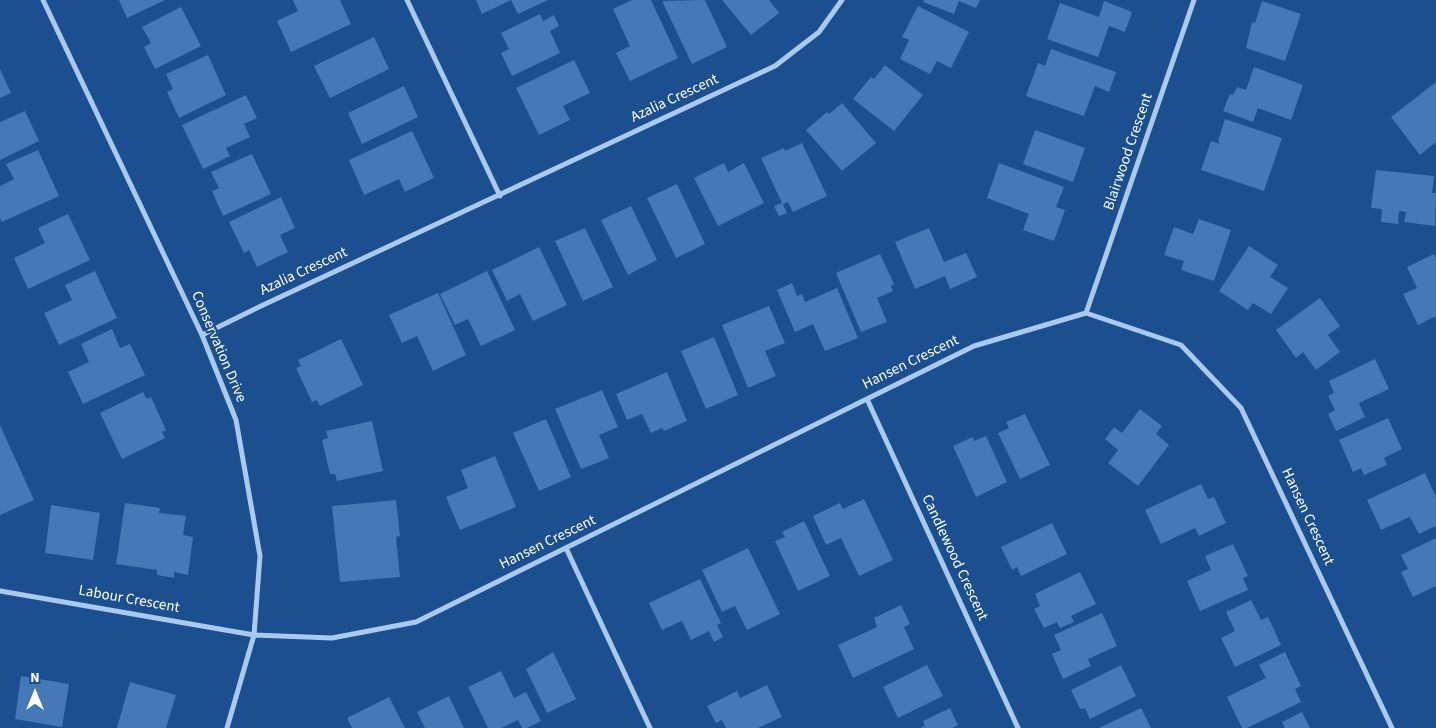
<!DOCTYPE html>
<style>
body{margin:0}
#map{position:relative;width:1436px;height:728px;overflow:hidden;background:#1b4f8f;font-family:"Source Sans 3",sans-serif}
canvas{display:block}
.north{position:absolute;left:10px;top:668px;width:50px;height:50px;-webkit-text-stroke:4px #1b4f8f;paint-order:stroke;rotate:0deg;font-size:14px;font-weight:700;line-height:20px;text-align:center;color:#fff}
.north::after{content:'';display:block;margin:auto;width:18px;height:22px;background:#fff;clip-path:polygon(50% 0,100% 100%,50% 72%,0 100%)}
</style>
<div id="map">
<canvas width="1436" height="728"></canvas>
<div class="north">N</div>
</div>
<script>
const c = document.querySelector('canvas').getContext('2d');
c.lineJoin = 'round';
function fillPath(path, color) {
  c.fillStyle = color;
  c.fill(path, 'evenodd');
}
function shape(rows) {
  const path = new Path2D();
  for (const r of rows) {
    path.moveTo(r[0], r[1]);
    for (let i = 2; i < r.length; i += 2) path.lineTo(r[i], r[i + 1]);
  }
  return path;
}
function stroke(path, color, width, dash) {
  c.strokeStyle = color;
  c.lineWidth = width;
  c.lineCap = dash ? 'butt' : 'round';
  c.setLineDash(dash || []);
  c.stroke(path);
}
function drawText(font, color, halo, rows, align = 'center') {
  c.font = font + ' "Source Sans 3",sans-serif';
  c.lineWidth = 4.5;
  c.setLineDash([]);
  c.textBaseline = 'middle';
  c.strokeStyle = halo;
  c.fillStyle = color;
  for (const [text, x, y, turn = 0] of rows) {
    c.save();
    c.translate(x, y);
    c.rotate((+turn || 0) * Math.PI / 180);
    c.textAlign = isNaN(turn) ? turn : align;
    if (halo) c.strokeText(text, 0, 0);
    c.fillText(text, 0, 0);
    c.restore();
  }
}
fillPath(shape([
 [119,0,165,0,127,18],
 [293,0,340,0,351,24,291,52,277,21,298,11],
 [476,0,548,0,518,14,511,0,482,14],
 [632,0,651,0,678,58,630,81,616,53,630,46,613,9],
 [705,0,727,47,692,64,662,1],
 [722,0,769,0,779,13,751,35],
 [924,0,980,0,976,8,959,1,954,14,923,2],
 [1104,1,1132,12,1125,32,1109,26,1098,57,1047,39,1060,3,1099,17],
 [1262,1,1301,14,1285,61,1246,48,1252,22,1255,23],
 [918,6,969,32,951,68,937,61,930,74,900,59,909,40,902,37],
 [181,7,201,46,155,69,144,47,151,43,142,27],
 [540,14,543,21,554,15,559,26,550,31,560,53,512,76,501,53,509,49,501,33],
 [374,37,389,69,330,98,314,66],
 [1051,49,1116,72,1109,92,1095,86,1084,116,1026,96,1038,63,1045,66],
 [208,55,226,95,179,118,167,92,173,89,166,74],
 [574,60,590,93,563,106,570,120,539,135,516,88],
 [885,65,923,95,894,131,853,99,871,77,874,79],
 [1254,67,1303,85,1291,120,1258,108,1253,122,1223,111,1230,94,1233,95,1237,87,1246,90],
 [0,69,11,93,0,98],
 [1436,82,1436,142,1420,155,1391,117],
 [404,86,418,117,362,144,348,113],
 [246,95,257,118,244,124,250,137,226,148,230,156,203,169,182,125],
 [842,103,876,143,842,171,806,130,827,112,829,114],
 [25,111,39,141,0,160,0,122],
 [1225,119,1282,138,1264,191,1201,170,1211,141,1220,144,1218,141],
 [1035,130,1085,148,1073,182,1023,164],
 [412,131,434,178,405,192,399,179,364,195,349,160],
 [802,143,827,196,793,212,788,202,783,204,787,213,779,216,774,206,782,203,761,158,784,148,785,151],
 [38,150,59,196,2,222,0,218,0,186,14,179,6,164],
 [252,154,271,194,223,216,212,191,219,188,211,172],
 [724,163,728,172,744,163,764,203,718,226,694,178],
 [999,163,1064,187,1056,207,1065,210,1054,241,1023,230,1029,214,987,198],
 [1376,170,1434,176,1432,193,1436,193,1435,226,1404,222,1406,212,1399,211,1398,224,1381,222,1382,209,1371,208],
 [677,184,705,244,676,258,647,198],
 [281,197,295,228,280,235,288,252,257,267,249,250,244,253,229,222],
 [631,206,657,260,628,275,601,220],
 [68,214,90,260,28,289,14,258,45,243,38,228],
 [1199,219,1231,230,1214,281,1181,270,1184,261,1164,255,1174,227,1193,234],
 [585,228,613,287,583,301,555,241],
 [929,228,944,262,966,253,977,277,950,289,945,276,915,289,895,242],
 [1249,246,1278,265,1270,277,1288,288,1271,314,1253,303,1248,310,1219,291],
 [539,247,567,305,533,321,520,294,507,301,492,270],
 [880,254,894,284,891,286,893,291,877,298,887,322,861,332,836,273],
 [1434,254,1436,259,1436,316,1418,325,1403,294,1417,288,1407,267],
 [95,271,117,318,59,345,44,313,72,300,65,285],
 [487,271,515,330,481,346,468,319,455,325,440,294],
 [792,283,797,296,802,294,805,302,837,288,858,338,825,351,813,324,795,332,777,290],
 [438,293,466,355,433,371,417,336,402,343,389,315],
 [1320,298,1340,326,1328,335,1340,352,1316,370,1303,352,1296,358,1276,330],
 [769,306,785,343,765,351,776,376,748,388,722,325],
 [112,329,120,348,130,344,145,375,83,404,68,372,89,362,81,344],
 [714,337,738,395,706,409,681,351],
 [341,339,363,385,320,406,317,400,312,402,296,368,301,366,298,360],
 [1375,359,1389,389,1359,403,1365,417,1336,431,1328,414,1335,410,1328,396,1334,393,1329,381],
 [667,372,687,421,664,431,662,428,651,433,642,414,627,420,616,394],
 [602,390,618,427,599,435,609,458,581,469,555,409],
 [143,392,147,399,151,397,166,430,162,432,165,438,122,459,100,413],
 [1140,409,1162,426,1156,434,1169,445,1138,486,1108,463,1118,450,1105,439,1114,427,1122,433],
 [1025,414,1050,465,1020,479,998,433,1009,428,1006,422],
 [1388,418,1402,449,1384,458,1387,465,1364,475,1361,468,1353,472,1339,440],
 [546,419,571,477,539,491,513,433],
 [372,421,383,471,337,481,335,474,330,474,322,440,328,438,326,431],
 [0,425,34,500,0,515],
 [986,436,1007,482,976,497,953,446,973,437,974,441],
 [495,456,516,507,460,530,446,497,468,488,461,470],
 [1425,473,1436,497,1436,526,1419,534,1410,517,1381,530,1367,500],
 [1201,484,1208,499,1214,497,1226,523,1199,536,1195,528,1161,544,1145,510],
 [864,499,893,560,859,576,841,538,826,545,813,516,840,503,843,509],
 [396,500,400,536,396,537,400,577,340,582,332,506],
 [125,503,160,508,159,513,186,516,183,535,193,537,188,575,174,572,174,578,157,575,157,570,116,564],
 [51,505,100,513,93,560,45,553],
 [804,521,830,576,798,591,775,541,785,537,782,532],
 [1052,523,1067,554,1021,576,1017,567,1012,570,1001,547],
 [1436,538,1436,586,1413,597,1401,572,1408,569,1401,555],
 [1233,544,1248,576,1243,578,1248,590,1200,611,1187,581,1211,570,1205,556],
 [748,548,780,614,747,630,735,606,722,612,702,570],
 [1080,572,1096,604,1071,616,1074,622,1060,628,1057,622,1044,628,1034,609,1040,606,1035,594],
 [700,579,721,623,717,625,723,637,714,642,709,631,691,640,682,621,662,630,649,603],
 [1251,600,1261,620,1268,617,1281,645,1235,667,1221,638,1235,631,1226,612],
 [901,605,910,624,904,627,914,649,853,678,838,645,877,627,874,618],
 [1102,613,1117,646,1088,659,1091,666,1063,679,1052,654,1061,650,1054,635],
 [553,652,576,699,547,713,526,669],
 [1285,652,1301,686,1295,689,1301,702,1247,728,1242,728,1227,697,1266,678,1259,665],
 [927,665,943,696,898,718,883,687],
 [1121,665,1136,696,1090,719,1085,708,1080,709,1071,690],
 [501,671,514,698,526,692,541,721,527,728,522,728,518,720,501,728,488,728,468,687],
 [21,676,69,684,62,727,15,719],
 [130,682,176,695,166,728,117,728],
 [767,685,782,717,758,728,726,728,722,720,716,723,707,706,737,691,740,698],
 [449,696,464,728,425,728,417,712],
 [389,697,405,728,352,728,347,718],
 [950,708,958,725,952,728,920,728,925,726,923,721],
 [1141,708,1151,728,1099,728],
 [1302,712,1310,728,1285,728,1282,722]
]), '#4478b7');
stroke(shape([
 [43,0,202,335,236,420,260,556,254,635,227,728],
 [407,0,500,196],
 [1086,313,1194,0],
 [202,335,261,306,775,66,819,32,842,0],
 [867,399,1018,728],
 [566,548,650,728],
 [0,591,254,635,332,638,416,622,974,346,1086,313,1181,345,1241,408,1392,728]
]), '#a9c9ee', 5);
drawText('15px', '#fff', '#1b4f8f', [
 ["Azalia Crescent",675,99,-25],
 ["Blairwood Crescent",1129,152,-71],
 ["Azalia Crescent",304,272,-25],
 ["Conservation Drive",218,347,67],
 ["Hansen Crescent",911,363,-26],
 ["Hansen Crescent",1307,517,65],
 ["Hansen Crescent",548,543,-26],
 ["Candlewood Crescent",954,558,65],
 ["Labour Crescent",129,600,10]
]);
</script>
